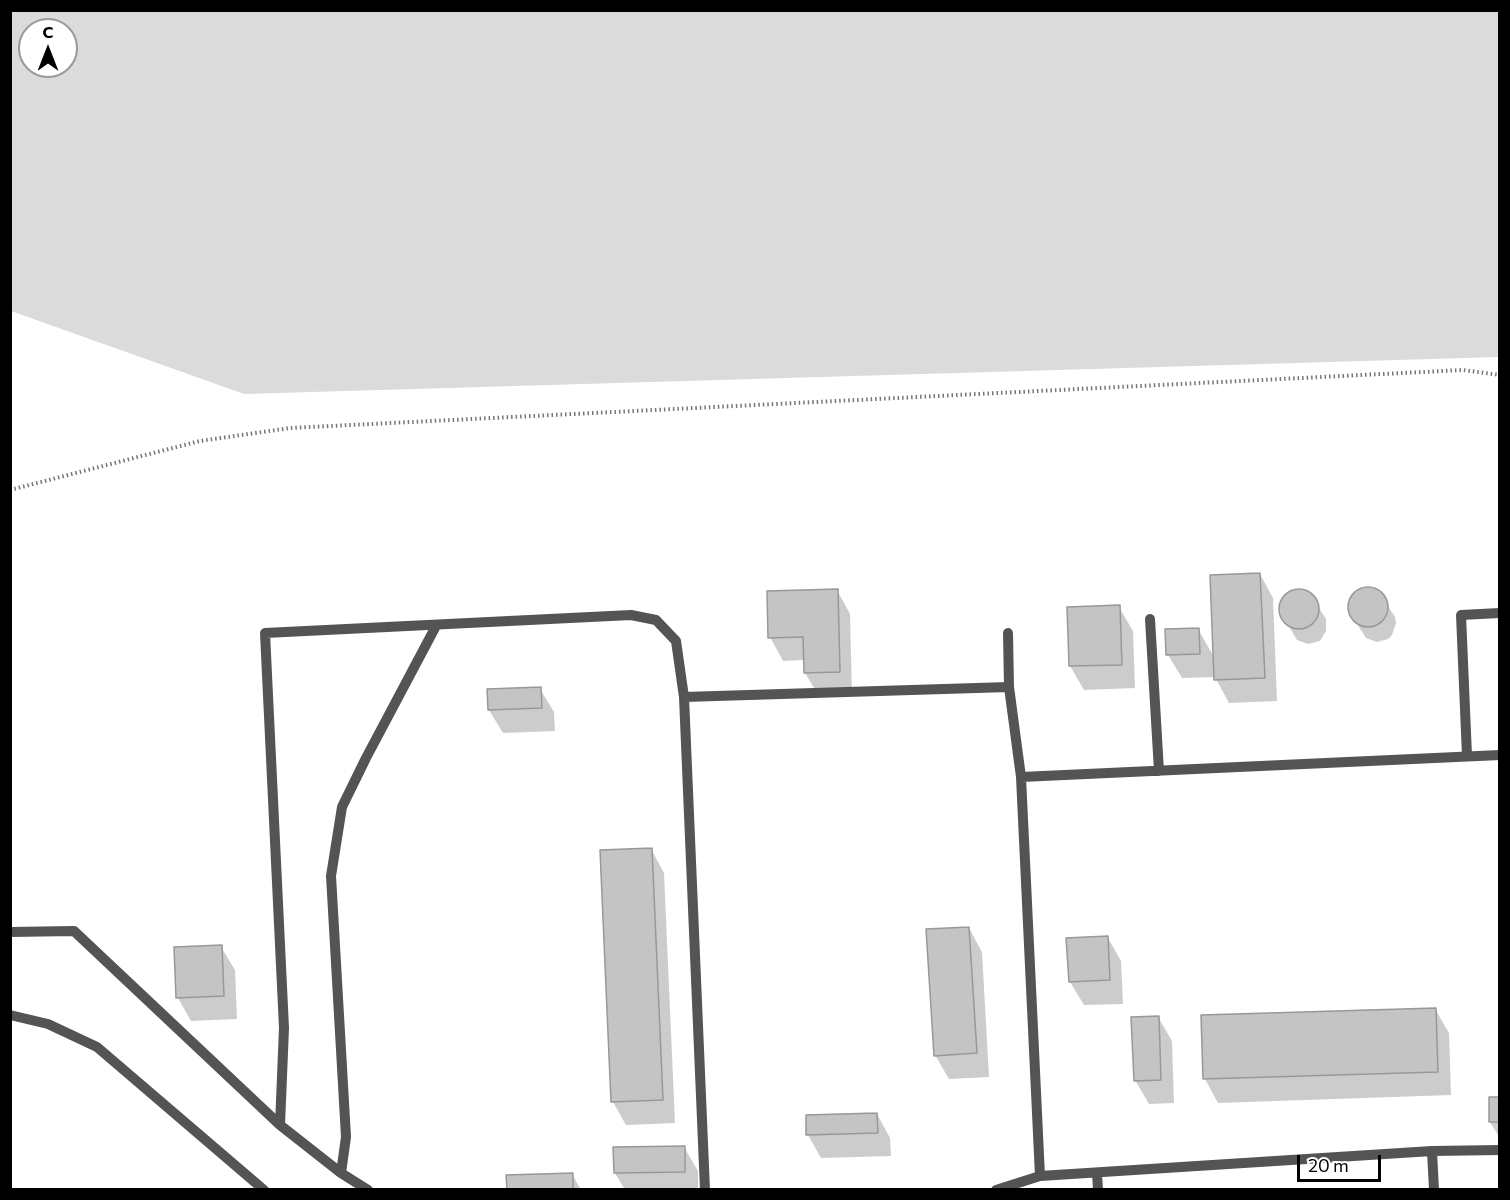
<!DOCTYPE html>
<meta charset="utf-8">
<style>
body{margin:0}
#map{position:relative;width:1510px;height:1200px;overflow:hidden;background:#fff;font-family:Commissioner,sans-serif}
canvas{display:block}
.frame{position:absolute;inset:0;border:12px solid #000;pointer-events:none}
.north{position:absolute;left:18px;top:18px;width:60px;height:60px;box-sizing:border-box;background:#fff;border:2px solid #999;border-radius:50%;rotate:0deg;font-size:16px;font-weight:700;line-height:24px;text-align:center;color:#000}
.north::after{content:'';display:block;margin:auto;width:21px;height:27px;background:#000;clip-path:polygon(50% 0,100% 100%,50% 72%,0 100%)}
.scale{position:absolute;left:1297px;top:1155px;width:84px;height:27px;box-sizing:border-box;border:3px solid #000;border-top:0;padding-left:8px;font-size:18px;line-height:21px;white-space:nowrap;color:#000;-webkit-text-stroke:4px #fff;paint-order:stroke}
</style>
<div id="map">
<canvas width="1510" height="1200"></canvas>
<div class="frame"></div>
<div class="north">С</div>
<div class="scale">20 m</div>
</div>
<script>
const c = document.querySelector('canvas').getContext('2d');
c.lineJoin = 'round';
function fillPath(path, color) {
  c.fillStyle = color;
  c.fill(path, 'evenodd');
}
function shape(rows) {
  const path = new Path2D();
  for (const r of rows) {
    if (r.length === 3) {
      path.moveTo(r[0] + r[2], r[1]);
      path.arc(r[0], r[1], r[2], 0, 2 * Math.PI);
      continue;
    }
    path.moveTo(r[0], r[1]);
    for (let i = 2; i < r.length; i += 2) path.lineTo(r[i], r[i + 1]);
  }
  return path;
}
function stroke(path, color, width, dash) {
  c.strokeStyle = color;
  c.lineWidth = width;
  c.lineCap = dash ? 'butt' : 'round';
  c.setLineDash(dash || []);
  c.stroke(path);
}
fillPath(shape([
 [11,10,1499,11,1499,357,244,394,11,311],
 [30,30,66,30,66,66,30,66]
]), '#dbdbdb');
fillPath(shape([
 [1260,574,1273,598,1277,701,1229,703,1215,677,1182,678,1168,655,1198,629,1214,657],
 [1366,588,1378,591,1395,617,1396,623,1392,635,1388,639,1377,642,1366,638,1349,611,1351,598,1354,593],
 [837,590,850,614,852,695,819,696,805,673,805,660,783,661,770,637],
 [1297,590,1309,593,1326,619,1326,631,1320,641,1308,644,1297,640,1281,613,1280,607,1286,595],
 [1119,607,1133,631,1135,688,1084,690,1070,666,1068,609],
 [540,689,554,712,555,731,503,733,489,710],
 [651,849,664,873,675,1123,626,1125,613,1102],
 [969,928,982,952,989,1077,949,1079,935,1055],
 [1108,938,1121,961,1123,1004,1084,1005,1070,982],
 [221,947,235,970,237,1019,191,1021,178,998],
 [1435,1009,1449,1033,1451,1095,1218,1103,1205,1079,1203,1017],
 [1158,1017,1172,1041,1174,1103,1149,1104,1135,1080],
 [1500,1099,1500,1138,1490,1122],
 [877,1114,890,1138,891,1156,821,1158,808,1135],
 [684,1147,698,1171,698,1190,625,1190,615,1173],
 [572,1174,581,1190,508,1190]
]), '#0003');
const building = shape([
 [1260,573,1265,678,1214,680,1210,575,1260,573],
 [1368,607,20],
 [1299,609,20],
 [838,589,840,672,804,673,803,637,768,638,767,591,838,589],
 [1120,605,1122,665,1069,666,1067,607,1120,605],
 [1199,628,1200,654,1166,655,1165,629,1199,628],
 [541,687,542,708,488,710,487,689,541,687],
 [652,848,663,1100,611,1102,600,850,652,848],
 [969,927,977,1053,934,1056,926,929,969,927],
 [1108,936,1110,980,1069,982,1066,938,1108,936],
 [222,945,224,996,176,998,174,947,222,945],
 [1436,1008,1438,1072,1203,1079,1201,1015,1436,1008],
 [1159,1016,1161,1080,1134,1081,1131,1017,1159,1016],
 [1489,1097,1500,1097,1500,1122,1489,1122,1489,1097],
 [877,1113,878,1133,806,1135,806,1115,877,1113],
 [685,1146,685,1172,614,1173,613,1147,685,1146],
 [573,1173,573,1190,507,1190,506,1175,573,1173]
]);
fillPath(building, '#c4c4c4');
stroke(building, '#989898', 1.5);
stroke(shape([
 [10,490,200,441,290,428,1463,370,1500,375]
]), '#767676', 4, [1.5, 3]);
stroke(shape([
 [1150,619,1159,771],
 [1008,633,1009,687,1021,777,1040,1176],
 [1467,756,1461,615,1500,613],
 [1021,777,1500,755],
 [10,932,74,931,280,1125,341,1173,368,1190],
 [10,1015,48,1024,97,1047,264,1190],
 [280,1125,284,1028,265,633,631,615,656,620,676,641,684,697],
 [1432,1151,1434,1190],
 [341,1173,346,1137,331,876,342,807,366,758,436,626],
 [1097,1173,1098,1190],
 [705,1190,684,697,1009,687],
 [996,1190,1040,1176,1432,1151,1500,1150]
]), '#545454', 10);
</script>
